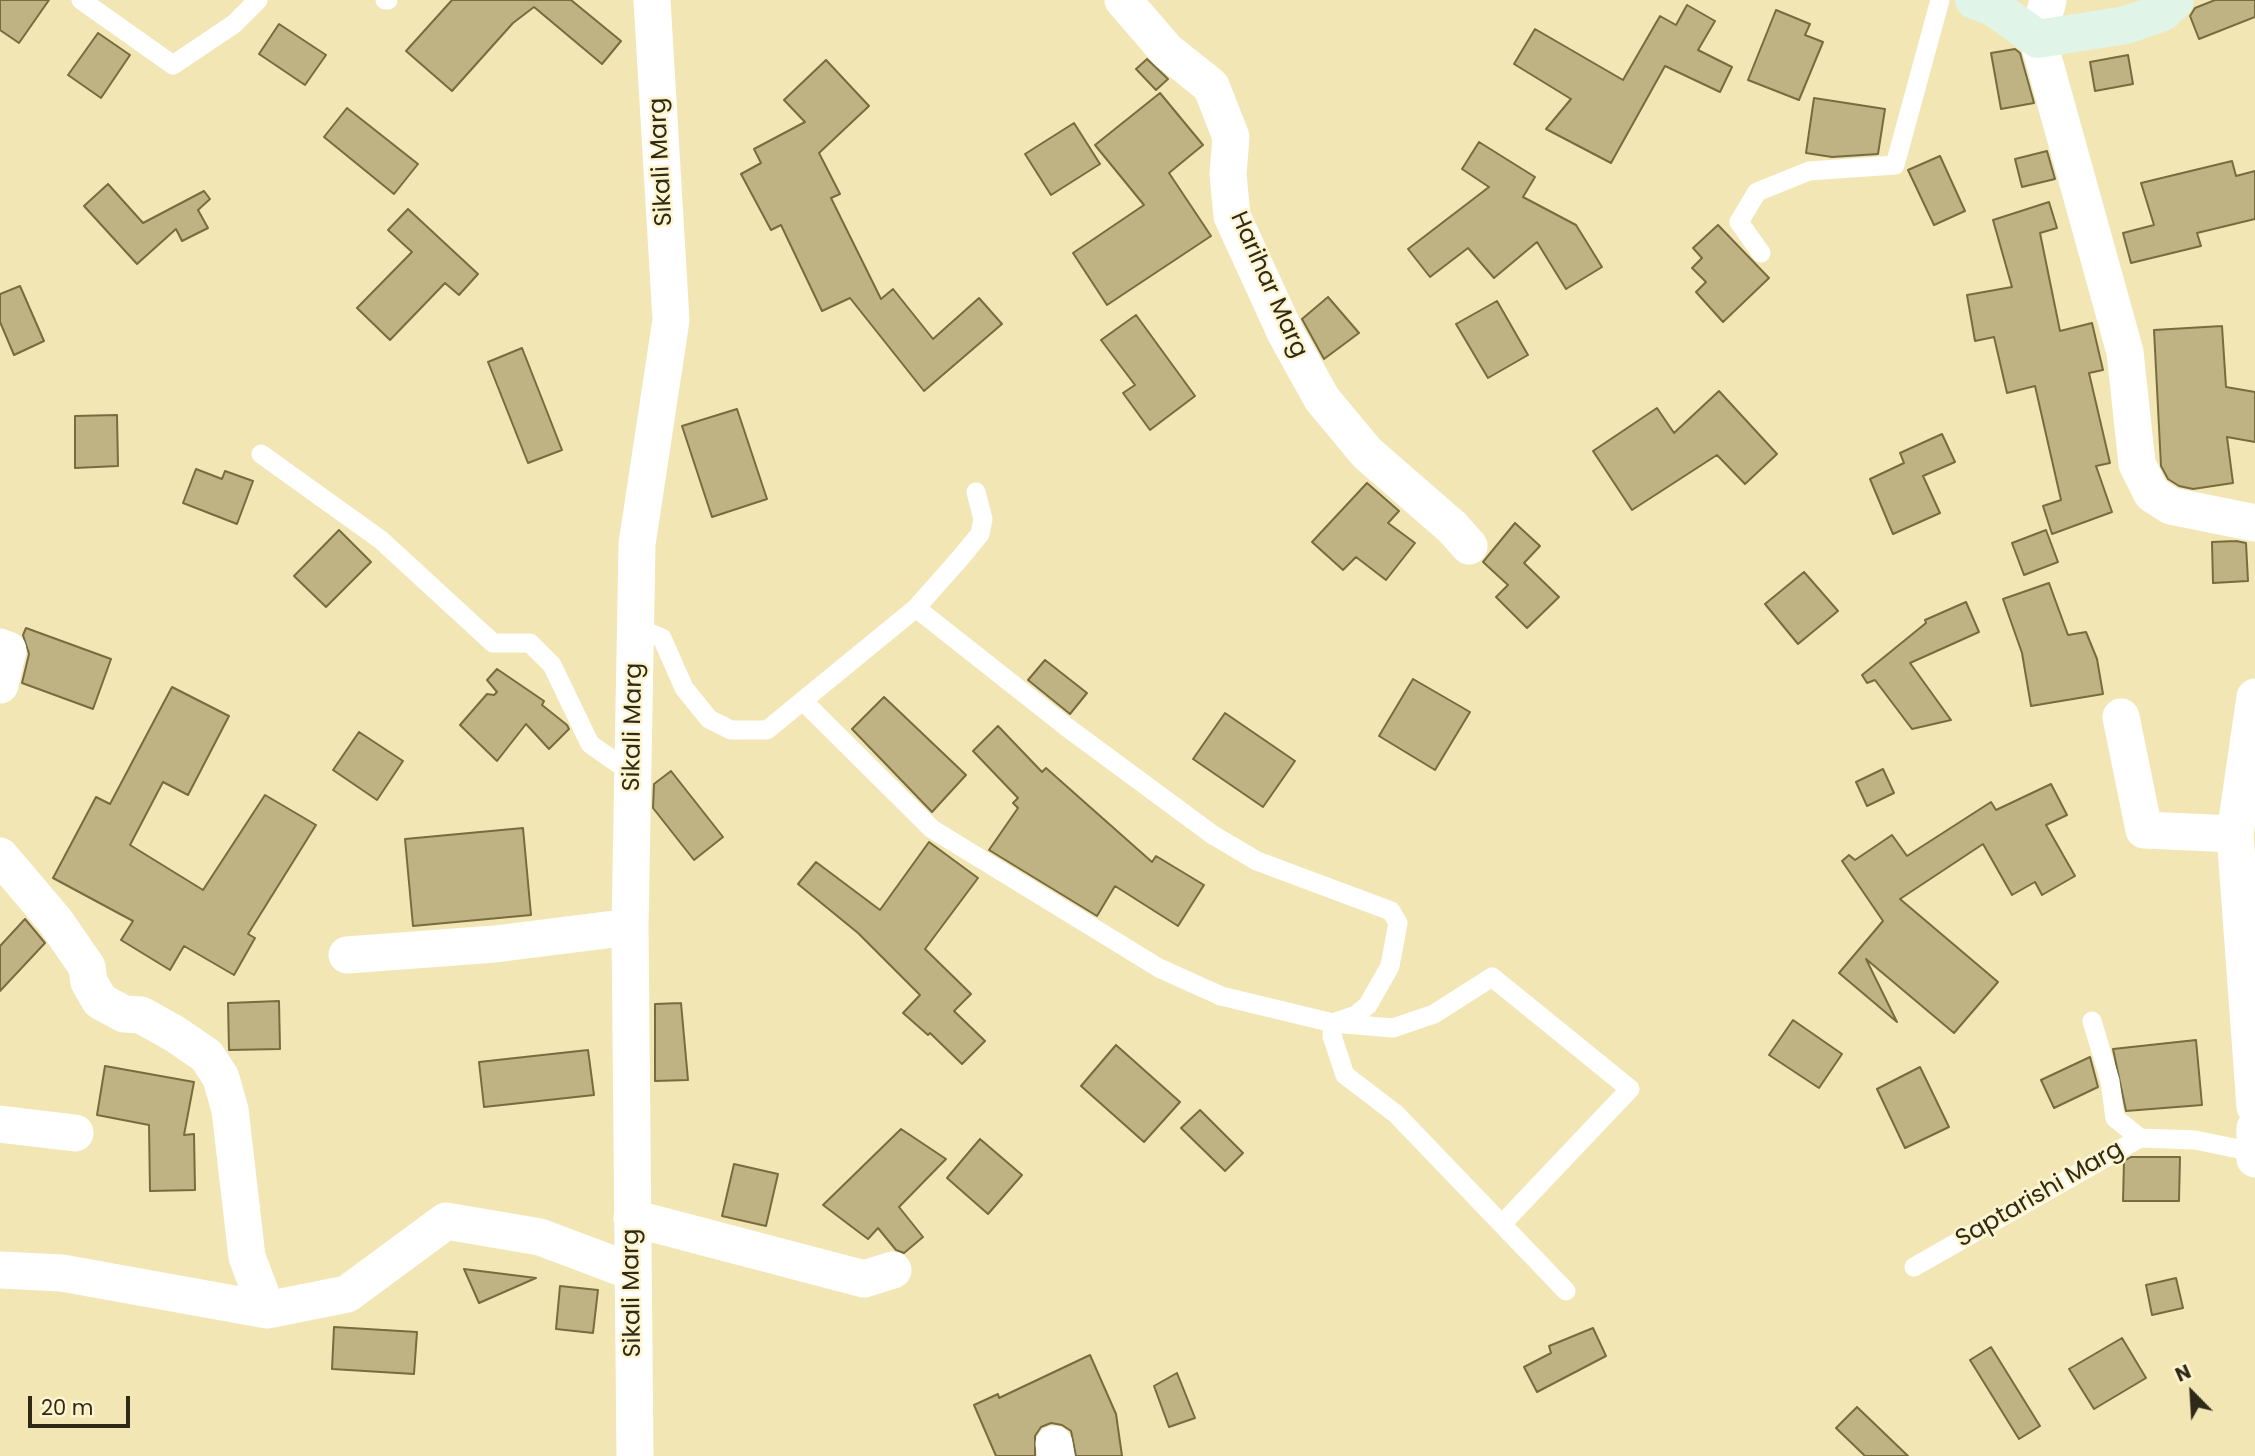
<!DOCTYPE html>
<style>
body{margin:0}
#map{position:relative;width:2255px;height:1456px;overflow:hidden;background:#f3e6b5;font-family:Poppins,sans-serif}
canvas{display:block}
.north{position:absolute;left:2157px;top:1358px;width:70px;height:70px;-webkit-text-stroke:5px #fef4cd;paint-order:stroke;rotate:336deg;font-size:19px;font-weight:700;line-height:28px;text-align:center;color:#2f2a18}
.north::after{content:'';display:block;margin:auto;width:24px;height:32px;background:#2f2a18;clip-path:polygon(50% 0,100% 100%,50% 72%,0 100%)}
.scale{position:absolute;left:28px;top:1396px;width:102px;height:32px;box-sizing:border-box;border:4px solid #2f2a18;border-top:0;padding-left:9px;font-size:21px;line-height:24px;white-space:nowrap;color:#2f2a18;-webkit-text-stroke:5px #fef4cd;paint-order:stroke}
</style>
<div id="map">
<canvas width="2255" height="1456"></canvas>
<div class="north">N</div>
<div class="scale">20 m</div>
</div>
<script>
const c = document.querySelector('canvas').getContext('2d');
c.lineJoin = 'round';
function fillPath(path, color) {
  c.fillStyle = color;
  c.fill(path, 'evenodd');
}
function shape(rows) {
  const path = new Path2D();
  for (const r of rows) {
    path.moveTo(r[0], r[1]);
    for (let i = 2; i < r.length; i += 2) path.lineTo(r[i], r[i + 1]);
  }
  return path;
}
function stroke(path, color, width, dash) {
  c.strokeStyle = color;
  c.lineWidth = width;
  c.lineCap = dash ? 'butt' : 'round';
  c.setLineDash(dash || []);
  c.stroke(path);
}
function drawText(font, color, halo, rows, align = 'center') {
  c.font = font + ' Poppins,sans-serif';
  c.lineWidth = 5;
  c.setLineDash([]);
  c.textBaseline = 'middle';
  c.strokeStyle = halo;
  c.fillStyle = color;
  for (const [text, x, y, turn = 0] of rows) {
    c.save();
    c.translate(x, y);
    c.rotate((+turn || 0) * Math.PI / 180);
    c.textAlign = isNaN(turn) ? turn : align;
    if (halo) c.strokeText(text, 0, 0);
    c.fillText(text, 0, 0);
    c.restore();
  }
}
const building = shape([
 [0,0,49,0,19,43,0,30,0,0],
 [452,0,571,0,621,41,602,64,534,7,513,23,452,91,406,51,452,0],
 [2215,0,2255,0,2255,17,2199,39,2190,16,2195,8,2215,0],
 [1687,5,1715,21,1698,50,1732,67,1720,92,1665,66,1611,163,1546,129,1571,99,1514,64,1535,29,1623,80,1660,16,1676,25,1687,5],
 [1776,10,1810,24,1805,35,1823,42,1799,100,1748,80,1776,10],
 [279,24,326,55,305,85,259,54,279,24],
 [98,33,130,55,101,98,68,75,98,33],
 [2015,49,2020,53,2034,103,2001,109,1991,53,2015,49],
 [2128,55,2133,84,2095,91,2090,62,2128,55],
 [1147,59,1168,79,1156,90,1136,69,1147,59],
 [826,60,869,106,819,153,840,194,831,198,881,299,893,289,933,339,979,298,1002,324,924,391,850,298,822,311,781,225,771,230,741,174,761,163,754,149,805,122,784,100,826,60],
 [1160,93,1203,145,1169,173,1211,236,1107,305,1073,253,1144,205,1095,145,1160,93],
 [1814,98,1885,109,1878,154,1832,157,1806,153,1814,98],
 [347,108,418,164,394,194,324,137,347,108],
 [1074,123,1100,164,1051,195,1025,154,1074,123],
 [1479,142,1535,177,1523,197,1576,225,1602,267,1566,289,1537,242,1494,278,1468,248,1430,277,1408,249,1489,187,1462,169,1479,142],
 [2047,151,2055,179,2022,187,2015,159,2047,151],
 [1940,156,1965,211,1934,225,1908,170,1940,156],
 [2232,161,2236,176,2255,171,2255,219,2197,233,2201,246,2131,263,2123,233,2154,225,2141,183,2232,161],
 [108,184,143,223,204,191,210,199,198,210,208,228,182,241,176,229,137,264,84,206,108,184],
 [2049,202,2057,228,2040,233,2060,331,2092,323,2103,370,2089,373,2110,463,2096,466,2112,512,2052,534,2043,506,2061,500,2035,386,2007,393,1994,337,1975,341,1967,295,2012,287,1993,220,2049,202],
 [408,209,478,274,459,295,445,283,390,340,357,308,412,252,388,230,408,209],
 [1718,225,1769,278,1723,322,1696,292,1706,282,1692,268,1702,258,1693,248,1718,225],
 [20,286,44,341,14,355,0,322,0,294,20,286],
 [1328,297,1359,333,1324,359,1302,319,1328,297],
 [1497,301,1528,355,1488,378,1456,324,1497,301],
 [1136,315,1195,396,1150,430,1123,393,1135,385,1101,340,1136,315],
 [2222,326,2226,387,2255,392,2255,442,2227,437,2233,483,2193,489,2179,486,2168,479,2161,466,2154,330,2222,326],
 [522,348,562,450,528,463,488,362,522,348],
 [1719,391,1777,454,1745,484,1717,455,1632,510,1593,451,1657,408,1674,433,1719,391],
 [737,409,767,499,712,517,682,426,737,409],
 [117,415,118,466,75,468,75,416,117,415],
 [1942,434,1955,462,1923,476,1940,513,1893,534,1870,479,1904,463,1900,453,1942,434],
 [196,469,222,479,225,471,253,481,237,524,183,503,196,469],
 [1367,483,1399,511,1388,523,1415,543,1386,580,1356,557,1343,570,1312,542,1367,483],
 [1515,523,1540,546,1524,563,1559,597,1527,628,1496,597,1508,585,1483,562,1515,523],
 [339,530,371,562,326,607,294,576,339,530],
 [2046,530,2058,562,2024,575,2012,543,2046,530],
 [2236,541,2246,543,2248,581,2213,583,2212,542,2236,541],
 [1804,572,1838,611,1798,644,1765,604,1804,572],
 [2049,583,2068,635,2086,632,2097,659,2103,694,2031,706,2022,653,2003,599,2049,583],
 [1966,602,1979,632,1910,663,1951,720,1912,729,1875,680,1867,683,1862,675,1926,623,1925,620,1966,602],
 [26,628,111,659,93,709,22,683,29,654,23,635,26,628],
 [1045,660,1087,693,1070,714,1028,680,1045,660],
 [497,669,544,701,542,705,567,725,569,729,549,749,526,724,497,761,460,725,487,694,494,695,497,692,487,680,497,669],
 [1413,679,1470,712,1435,770,1379,736,1413,679],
 [172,687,229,716,188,795,163,782,130,845,203,890,265,795,316,825,248,934,255,938,234,975,184,946,170,970,121,940,133,921,53,878,96,797,110,804,172,687],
 [884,697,966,775,932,812,852,729,884,697],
 [1225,713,1295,761,1263,807,1193,759,1225,713],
 [998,726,1042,772,1046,768,1152,862,1156,856,1204,885,1178,926,1115,886,1097,916,989,850,1018,808,1013,803,1018,798,973,751,998,726],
 [359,732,403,761,377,800,333,770,359,732],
 [1883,769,1894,793,1867,806,1856,782,1883,769],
 [671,771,723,837,694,860,653,808,654,784,671,771],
 [2051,784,2067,815,2046,825,2075,876,2042,895,2035,882,2012,895,1983,844,1900,899,1998,982,1954,1033,1866,959,1897,1022,1839,973,1883,921,1842,861,1849,855,1855,860,1892,835,1907,856,1991,802,1996,810,2051,784],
 [523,828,531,915,413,926,405,839,523,828],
 [929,842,978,878,925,949,971,994,954,1011,985,1041,962,1064,930,1033,928,1035,903,1013,920,995,858,933,798,884,816,862,880,910,929,842],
 [25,919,45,943,0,991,0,946,25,919],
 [279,1001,280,1049,229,1050,228,1003,279,1001],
 [681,1003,688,1080,655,1081,655,1004,681,1003],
 [1793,1020,1842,1054,1819,1088,1769,1055,1793,1020],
 [2196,1040,2202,1105,2126,1111,2113,1049,2196,1040],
 [1116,1045,1180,1102,1144,1142,1081,1086,1116,1045],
 [588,1050,594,1095,484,1107,479,1062,588,1050],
 [2090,1057,2098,1087,2054,1108,2041,1080,2090,1057],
 [105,1066,194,1082,184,1135,194,1134,195,1190,150,1191,149,1125,97,1115,105,1066],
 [1920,1067,1949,1127,1905,1148,1877,1089,1920,1067],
 [1200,1110,1243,1153,1225,1171,1181,1128,1200,1110],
 [901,1129,946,1159,899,1207,923,1237,904,1253,896,1250,878,1228,868,1239,823,1205,901,1129],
 [980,1139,1022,1175,988,1214,947,1178,980,1139],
 [2131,1157,2180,1157,2179,1201,2123,1201,2124,1161,2131,1157],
 [734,1164,778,1174,766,1226,722,1216,734,1164],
 [464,1269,536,1278,479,1303,464,1269],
 [2176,1278,2183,1308,2152,1315,2146,1285,2176,1278],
 [560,1286,598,1290,593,1333,556,1329,560,1286],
 [334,1327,417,1332,414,1374,332,1369,334,1327],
 [1593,1328,1606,1356,1537,1392,1524,1367,1551,1353,1549,1346,1593,1328],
 [2122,1338,2146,1378,2094,1409,2069,1369,2122,1338],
 [1991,1347,2040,1426,2019,1439,1970,1360,1991,1347],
 [1090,1355,1116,1414,1122,1456,1076,1456,1071,1431,1062,1425,1051,1423,1041,1427,1035,1436,1035,1456,996,1456,974,1405,998,1394,999,1398,1090,1355],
 [1177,1373,1195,1418,1169,1427,1154,1386,1177,1373],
 [1857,1407,1908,1456,1865,1456,1836,1428,1857,1407]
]);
fillPath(building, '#bfb283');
stroke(building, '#776c3f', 2);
stroke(shape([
 [81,0,173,65,234,24,258,0],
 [385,0,388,0],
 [1761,253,1739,222,1757,192,1809,171,1895,165,1940,0],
 [261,454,381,540,493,643,530,643,552,665,590,744,633,774],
 [635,627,662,638,684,688,709,719,731,730,767,730,916,608,962,556,980,534,983,519,976,492],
 [804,702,932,829,1159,968,1221,996,1333,1023,1356,1015,1368,1005,1390,966,1398,923,1391,911,1257,861,1213,835,1068,728,916,608],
 [2092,1021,2110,1081,2115,1118,2140,1138],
 [1502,1224,1630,1089,1492,977,1434,1014,1393,1028,1333,1023,1332,1036,1345,1075,1396,1114,1566,1291],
 [1914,1267,2140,1138,2195,1140,2253,1152]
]), '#fff', 19);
stroke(shape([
 [1123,0,1167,51,1211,86,1231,137,1228,174,1232,216,1286,334,1322,399,1367,453,1452,527,1469,546],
 [2048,0,2038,39,2125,352,2137,464,2152,494,2171,506,2255,523],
 [0,647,8,650,0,685],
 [2255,697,2235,834,2255,1107],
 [2121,717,2144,830,2235,834],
 [0,856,56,922,87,967,89,982,100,1001,124,1014,141,1015,175,1034,207,1056,221,1078,230,1110,247,1257,267,1310],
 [347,955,495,944,630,927],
 [0,1124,75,1133],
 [2255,1128,2255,1159],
 [632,1218,864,1279,893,1270],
 [0,1270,62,1273,267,1310,347,1294,446,1221,540,1237,633,1272],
 [1054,1444,1056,1456],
 [635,1456,630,927,637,544,671,320,652,0]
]), '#fff', 37);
stroke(shape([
 [1974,0,1993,7,2038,39,2126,25,2163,12,2175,0]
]), '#e0f5e7', 38);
drawText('24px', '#2f2a18', '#fef4cd', [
 ["Sikali Marg",662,162,-93],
 ["Harihar Marg",1268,285,66],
 ["Sikali Marg",634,727,-89],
 ["Saptarishi Marg",2040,1195,-30],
 ["Sikali Marg",633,1293,-91]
]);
</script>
